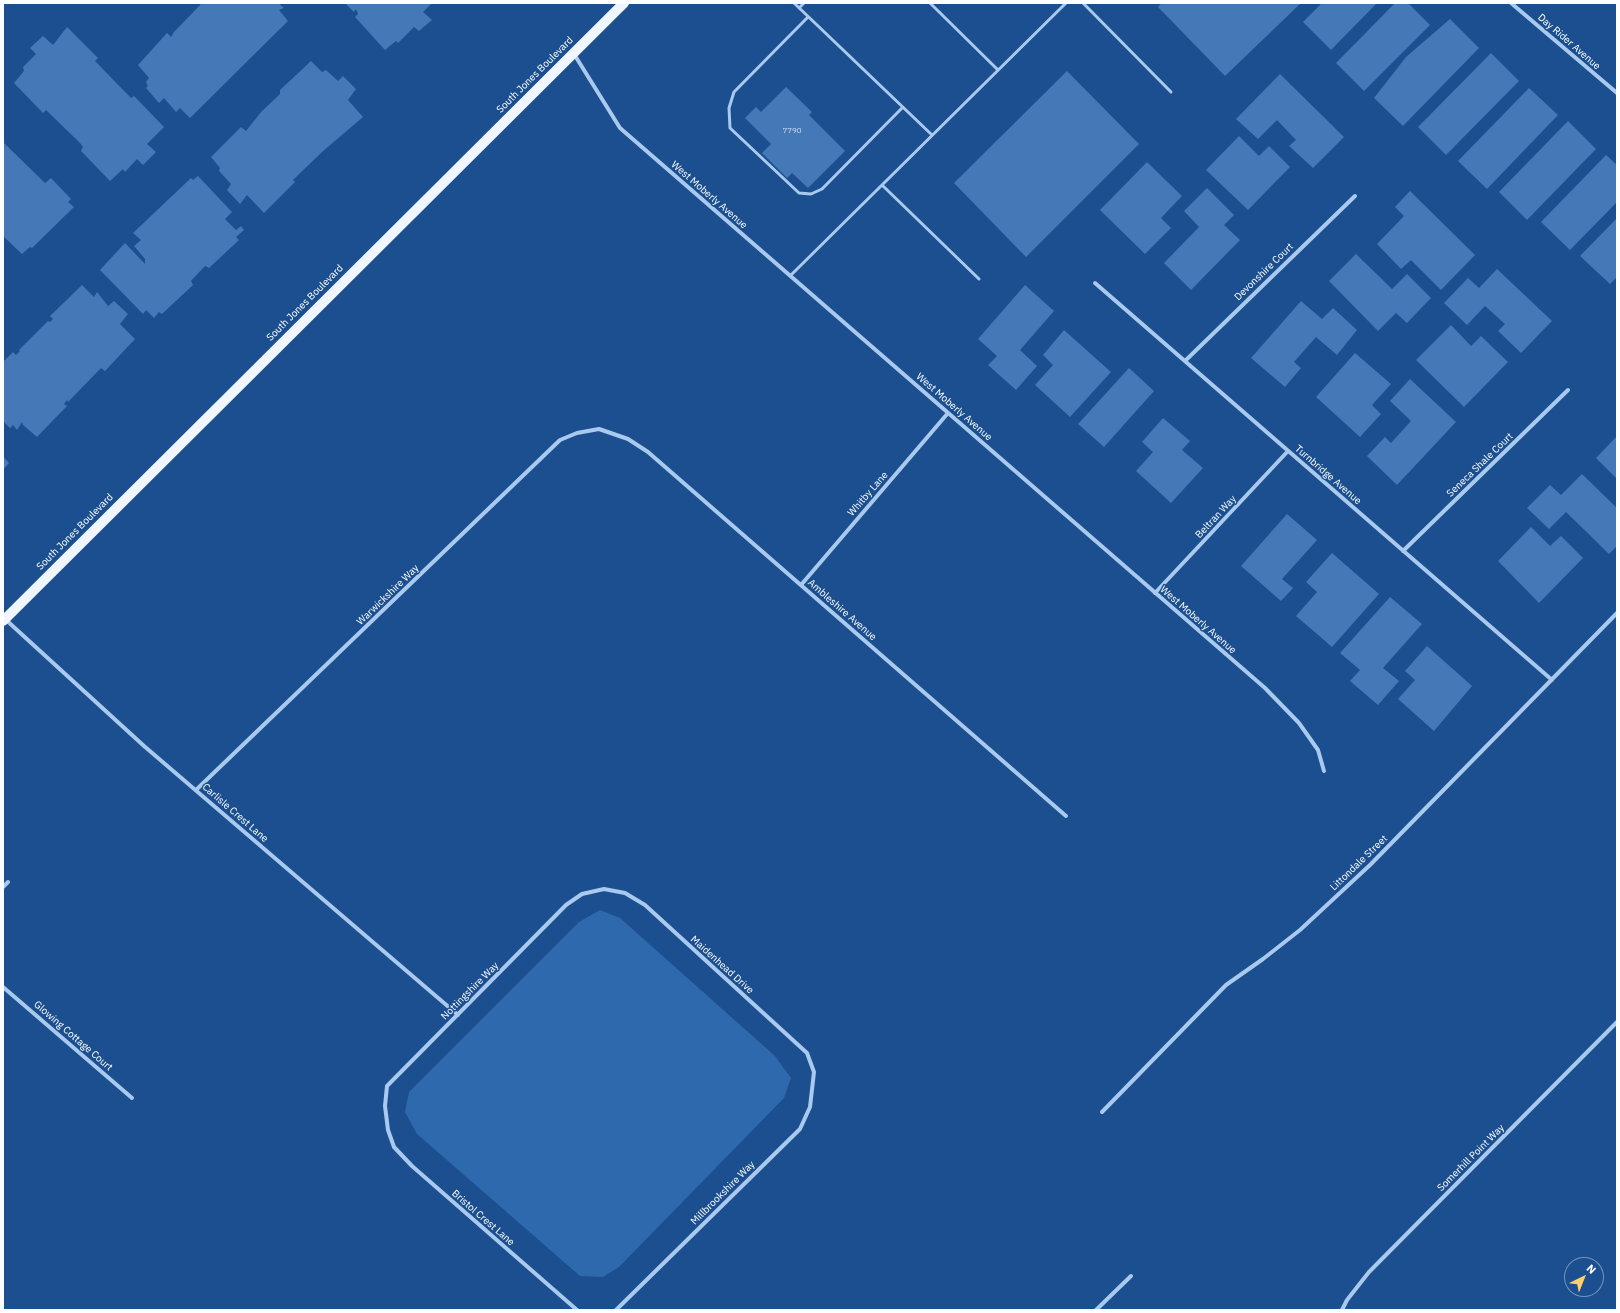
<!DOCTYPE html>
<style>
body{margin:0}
#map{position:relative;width:1620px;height:1313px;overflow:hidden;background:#1b4f8f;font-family:"IBM Plex Sans",sans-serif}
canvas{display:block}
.frame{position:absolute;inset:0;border:4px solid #fff;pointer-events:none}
.north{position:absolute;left:1564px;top:1257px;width:40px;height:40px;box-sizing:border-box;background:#1b4f8f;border:1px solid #7695bc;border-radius:50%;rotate:43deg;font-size:11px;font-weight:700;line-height:16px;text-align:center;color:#fff}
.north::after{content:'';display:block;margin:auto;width:14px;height:18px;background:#ffd166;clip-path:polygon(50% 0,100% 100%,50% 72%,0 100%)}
</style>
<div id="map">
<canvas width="1620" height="1313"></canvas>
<div class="frame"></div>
<div class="north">N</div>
</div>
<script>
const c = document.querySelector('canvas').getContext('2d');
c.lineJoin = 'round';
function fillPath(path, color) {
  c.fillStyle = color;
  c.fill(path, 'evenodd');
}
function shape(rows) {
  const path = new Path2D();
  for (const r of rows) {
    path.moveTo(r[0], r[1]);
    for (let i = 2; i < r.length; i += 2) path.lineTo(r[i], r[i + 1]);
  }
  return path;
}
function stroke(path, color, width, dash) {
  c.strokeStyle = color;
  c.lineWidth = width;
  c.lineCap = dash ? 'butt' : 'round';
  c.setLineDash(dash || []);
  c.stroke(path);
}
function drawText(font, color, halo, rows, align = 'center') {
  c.font = font + ' "IBM Plex Sans",sans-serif';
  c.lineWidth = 3;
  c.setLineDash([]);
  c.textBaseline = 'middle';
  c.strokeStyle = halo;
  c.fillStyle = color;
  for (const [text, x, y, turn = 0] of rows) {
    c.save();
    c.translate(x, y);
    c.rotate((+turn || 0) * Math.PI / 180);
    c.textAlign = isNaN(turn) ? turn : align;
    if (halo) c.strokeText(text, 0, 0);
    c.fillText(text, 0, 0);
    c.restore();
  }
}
fillPath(shape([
 [600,910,620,918,775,1056,791,1078,784,1098,619,1267,603,1277,580,1276,417,1134,405,1112,409,1092,579,922]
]), '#2e69ad');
fillPath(shape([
 [202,3,278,3,284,8,279,10,288,21,190,118,180,108,176,112,164,98,159,103,146,88,148,86,146,82,149,78,138,65,167,33,171,37,174,32],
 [345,3,432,3,423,12,432,20,419,31,414,27,398,43,396,41,385,50,355,17,358,14,356,9,354,12],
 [1162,3,1301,3,1225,76,1158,7],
 [1322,3,1377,3,1331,50,1303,22],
 [1395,3,1408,3,1430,25,1364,91,1336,63],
 [1450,19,1479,48,1403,126,1374,98,1406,57],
 [67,27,98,58,95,61,131,98,134,96,164,127,147,144,156,152,143,165,137,159,125,172,123,169,110,181,81,151,83,147,80,143,46,110,43,113,14,83,24,71,23,67,36,54,30,48,43,36,53,45],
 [1491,53,1519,81,1446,155,1418,127],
 [311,61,322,72,326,70,338,81,343,76,356,89,348,100,363,117,322,152,293,180,295,182,264,213,247,195,240,204,227,190,231,184,219,171,220,168,211,157,241,127,246,131,261,112,280,94,280,90],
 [1067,71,1139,144,1026,257,954,183],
 [1280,74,1344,137,1313,168,1289,146,1296,140,1277,120,1258,139,1236,119],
 [786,87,812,112,809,115,845,151,808,188,792,173,787,178,762,153,771,144,745,118,756,107,761,112],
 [1529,88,1558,115,1487,189,1458,161],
 [1568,121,1596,149,1527,220,1499,192],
 [1239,136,1259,156,1269,146,1290,167,1248,210,1206,170],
 [3,142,45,183,51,178,71,199,68,202,74,207,32,248,30,247,22,254,3,236],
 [1606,155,1617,165,1617,202,1570,250,1541,222],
 [1147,162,1182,196,1161,218,1171,228,1145,254,1100,210],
 [198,176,232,212,225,219,236,230,241,226,244,230,236,237,239,240,209,268,205,266,191,281,193,285,162,314,159,312,154,318,146,310,143,314,100,270,125,243,145,264,145,259,134,246,141,240,133,233,191,178,193,180],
 [1207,188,1234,215,1224,225,1240,240,1191,290,1164,263,1199,227,1184,211],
 [1410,191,1475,255,1441,290,1411,260,1401,269,1377,244,1404,216,1395,207],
 [1617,218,1617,277,1610,284,1580,256],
 [1356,254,1392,289,1407,274,1431,298,1407,323,1396,313,1378,331,1329,281],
 [1497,269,1552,321,1521,353,1498,331,1505,324,1485,306,1467,325,1444,303,1468,278,1479,288],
 [82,285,94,297,97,292,108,306,114,301,128,314,120,324,135,339,105,371,101,368,68,402,67,400,64,404,67,406,37,437,23,425,22,422,17,430,13,425,10,428,3,421,3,362,13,352,16,355,20,351,19,350,48,321,50,322,53,319,50,316],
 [1025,285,1054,311,1020,350,1037,366,1016,390,988,365,997,356,978,339],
 [1301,301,1322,319,1333,308,1357,330,1337,355,1316,337,1294,362,1301,368,1285,387,1251,358],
 [1451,325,1471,346,1481,336,1508,362,1464,407,1416,360],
 [1064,330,1111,372,1070,417,1035,385,1053,365,1043,355],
 [1355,353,1391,384,1372,405,1381,414,1360,437,1316,397],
 [1129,368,1154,391,1104,447,1078,424],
 [1410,379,1456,422,1397,485,1367,456,1385,437,1391,443,1411,421,1390,401],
 [1163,418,1190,441,1182,450,1203,468,1171,503,1136,471,1153,452,1142,442],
 [1617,436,1617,479,1596,458],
 [3,456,9,463,3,470],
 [1582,474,1617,508,1617,546,1609,554,1566,512,1549,529,1527,508,1550,485,1561,495],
 [1287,514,1317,540,1282,579,1293,588,1281,601,1241,566],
 [1531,527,1550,546,1561,536,1583,558,1539,603,1498,561],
 [1332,553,1379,594,1332,647,1296,616,1317,592,1306,582],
 [1390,597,1422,624,1383,668,1399,681,1378,705,1350,681,1360,670,1340,653],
 [1427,646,1472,686,1434,731,1398,699,1415,680,1405,671]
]), '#4478b7');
stroke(shape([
 [794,3,932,135],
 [930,3,998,70],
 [1083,3,1171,92],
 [799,8,804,3],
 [808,17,734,92,729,108,730,128,799,193,811,194,822,189,903,107],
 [882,185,979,279],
 [790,276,1066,3]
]), '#a9c9ee', 3);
stroke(shape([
 [1511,3,1617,93],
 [574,54,620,128,1265,688,1299,723,1318,750,1324,771],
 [1095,283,1552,680],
 [1185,361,1355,196],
 [1403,551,1568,390],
 [801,585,948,413],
 [1155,593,1288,451],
 [5,619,144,746,458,1015],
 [196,790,560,440,577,433,599,429,628,439,648,452,1066,816],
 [3,887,8,882],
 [3,987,132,1098],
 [1102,1112,1226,985,1263,959,1300,930,1370,865,1617,613],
 [577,1310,412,1166,394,1147,388,1130,385,1106,387,1086,566,905,582,894,604,889,625,893,645,905,807,1053,814,1072,810,1107,800,1129,616,1310],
 [1096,1310,1131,1276],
 [1342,1310,1347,1300,1369,1272,1617,1022]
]), '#a9c9ee', 4);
stroke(shape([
 [3,621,624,3]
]), '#f0f6ff', 10);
drawText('8px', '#d0dded', null, [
 ["7790",792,131]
]);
drawText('10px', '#fff', '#1b4f8f', [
 ["Day Rider Avenue",1569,42,41],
 ["South Jones Boulevard",535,75,-45],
 ["West Moberly Avenue",709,195,41],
 ["Devonshire Court",1264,272,-44],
 ["South Jones Boulevard",305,303,-45],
 ["West Moberly Avenue",954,407,41],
 ["Seneca Shale Court",1480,465,-44],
 ["Turnbridge Avenue",1328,475,41],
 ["Whitby Lane",868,494,-49],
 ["Beltran Way",1216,517,-47],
 ["South Jones Boulevard",75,532,-45],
 ["Warwickshire Way",388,595,-44],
 ["Ambleshire Avenue",842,610,41],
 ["West Moberly Avenue",1198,620,41],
 ["Carlisle Crest Lane",235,813,41],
 ["Littondale Street",1359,863,-44],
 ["Maidenhead Drive",722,965,42],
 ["Nottingshire Way",470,991,-45],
 ["Glowing Cottage Court",73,1036,41],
 ["Somerhill Point Way",1471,1158,-45],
 ["Millbrookshire Way",723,1193,-45],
 ["Bristol Crest Lane",483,1218,41]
]);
</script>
